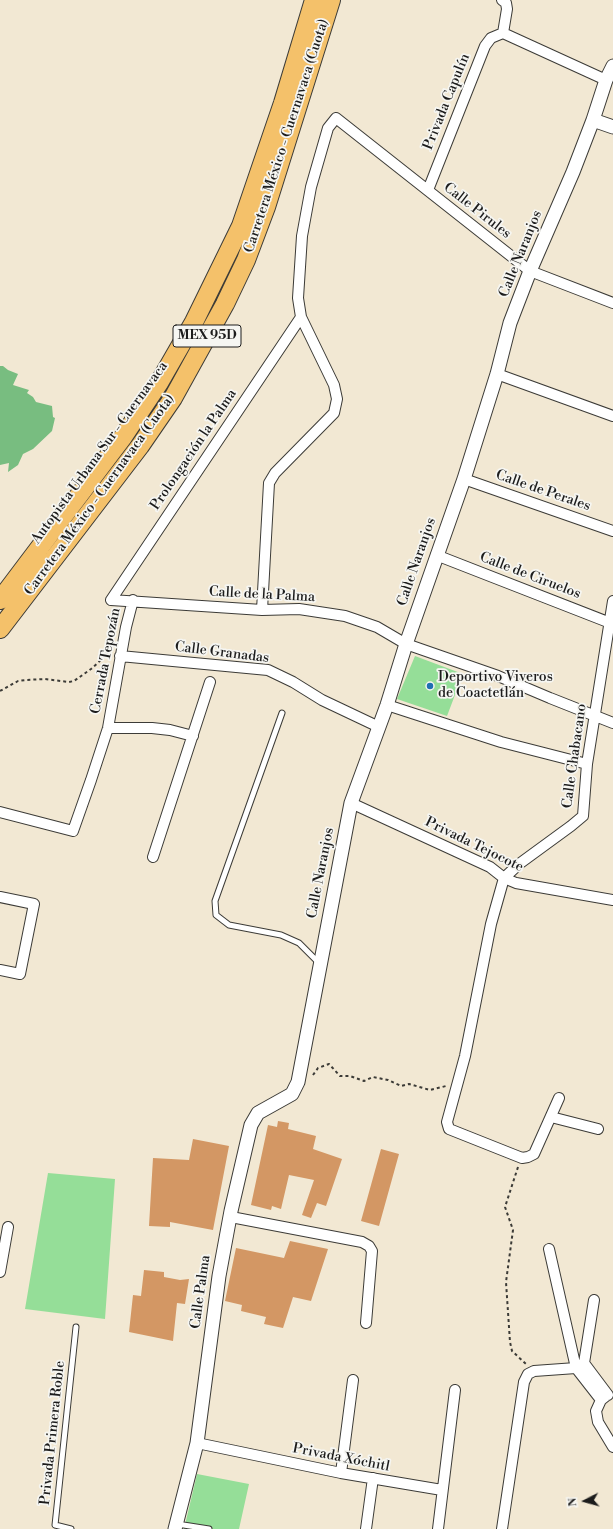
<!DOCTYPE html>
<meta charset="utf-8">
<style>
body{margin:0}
#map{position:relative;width:613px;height:1529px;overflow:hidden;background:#f2e8d3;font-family:"Libre Bodoni",serif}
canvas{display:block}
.north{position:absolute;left:565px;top:1481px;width:40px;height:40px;-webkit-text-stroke:3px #f6f6f2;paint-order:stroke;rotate:264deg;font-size:11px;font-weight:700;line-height:16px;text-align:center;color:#1c1c1c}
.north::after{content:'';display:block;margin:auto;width:14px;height:18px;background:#1c1c1c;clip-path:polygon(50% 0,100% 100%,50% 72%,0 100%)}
</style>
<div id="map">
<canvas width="613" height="1529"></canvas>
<div class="north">N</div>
</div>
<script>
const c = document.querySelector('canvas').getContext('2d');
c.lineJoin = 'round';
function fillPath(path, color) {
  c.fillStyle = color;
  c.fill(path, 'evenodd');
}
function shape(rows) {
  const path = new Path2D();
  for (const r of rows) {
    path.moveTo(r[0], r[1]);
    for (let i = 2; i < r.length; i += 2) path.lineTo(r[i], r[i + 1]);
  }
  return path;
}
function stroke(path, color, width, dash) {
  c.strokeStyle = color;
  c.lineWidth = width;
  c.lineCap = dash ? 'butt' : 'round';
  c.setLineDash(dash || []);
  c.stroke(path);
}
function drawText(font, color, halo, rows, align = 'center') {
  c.font = font + ' "Libre Bodoni",serif';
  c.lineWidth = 3.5;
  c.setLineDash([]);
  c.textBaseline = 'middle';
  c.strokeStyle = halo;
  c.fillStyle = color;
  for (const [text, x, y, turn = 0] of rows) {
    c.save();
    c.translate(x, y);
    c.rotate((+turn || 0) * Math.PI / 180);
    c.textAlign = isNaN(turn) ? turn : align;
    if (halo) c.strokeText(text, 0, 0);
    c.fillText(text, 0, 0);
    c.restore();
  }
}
fillPath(shape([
 [415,656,463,674,447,716,397,699],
 [48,1173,115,1179,105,1319,25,1309],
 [197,1474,249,1484,239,1529,184,1529]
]), '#95de98');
fillPath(shape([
 [0,366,3,366,8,370,18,374,13,385,29,390,27,393,33,397,36,402,52,406,53,417,55,418,52,431,33,449,23,454,18,465,8,472,9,463,0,465]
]), '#78bd80');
fillPath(shape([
 [278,1121,289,1123,288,1129,316,1136,313,1149,342,1159,326,1206,317,1203,311,1218,302,1215,314,1180,289,1175,281,1209,272,1206,271,1210,251,1205,268,1125,277,1127],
 [193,1139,229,1146,213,1230,170,1222,170,1227,149,1226,153,1158,189,1160],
 [381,1149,399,1154,379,1226,361,1221],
 [290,1241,328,1249,311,1301,293,1297,283,1328,264,1324,266,1317,241,1311,242,1305,225,1301,236,1248,284,1258],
 [144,1270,164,1272,164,1277,180,1280,189,1279,185,1304,177,1303,173,1341,129,1332,133,1295,141,1296]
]), '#d39764');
const service = shape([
 [282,713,215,901,216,915,229,925,281,935,299,943,319,963],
 [177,1524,209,1529],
 [71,1529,55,1525,76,1327]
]);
const minor = shape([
 [502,0,506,3,507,9,503,33],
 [503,33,606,80],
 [428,190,485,46,491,38,503,33],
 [497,374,613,416],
 [464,479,613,531],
 [436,555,613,624],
 [111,600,262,610,299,609,345,616,377,627,406,644,498,676,550,698,613,723],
 [111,600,301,317],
 [262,610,269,483,275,473,334,413,337,399,334,385,301,317,298,298,302,236,311,187,328,128,336,118,530,271,613,303],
 [120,656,268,670,293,682,322,700,379,727],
 [387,705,501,742,587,764],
 [108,728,152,728,170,730,193,736],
 [351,803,490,867,504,878,516,883,613,900],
 [0,812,73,831,91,780,108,728,126,627,133,600],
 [153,857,210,682],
 [0,897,34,904,20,974,0,970],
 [559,1098,534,1154,528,1157,522,1158,449,1129,447,1122,465,1056,491,924,504,878,519,864,571,826,583,816,587,764,613,601],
 [551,1117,598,1129],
 [231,1217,362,1242,369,1246,372,1251,366,1323],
 [549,1249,576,1368],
 [0,1272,8,1227],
 [594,1300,584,1363,608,1395],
 [606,1396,601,1400,596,1411,598,1422,613,1447],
 [197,1443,341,1473,442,1490],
 [341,1473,353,1380],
 [366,1529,373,1478],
 [438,1529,455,1390],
 [502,1529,524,1382,528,1374,534,1371,576,1368,601,1400]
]);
const tertiary = shape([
 [593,120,613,127],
 [175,1529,197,1443,219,1276,231,1211,251,1125,258,1113,292,1094,298,1082,351,803,387,705,406,644,464,479,497,374,510,323,530,271,573,172,593,120,606,80,613,66]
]);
const motorway = shape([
 [0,600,123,437,159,383,194,322,241,226,283,103,314,0],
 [0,629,140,446,173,398,225,304,246,260,266,207,331,0]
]);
stroke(service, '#3c3b37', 7);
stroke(minor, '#3c3b37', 12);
stroke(tertiary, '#3c3b37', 15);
stroke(motorway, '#3c3b37', 20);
stroke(shape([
 [0,691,18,681,26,680,45,679,69,682,74,681,91,669,102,659,111,647],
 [313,1075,318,1068,329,1064,340,1076,350,1076,364,1081,373,1077,388,1080,401,1086,409,1084,430,1090,446,1086],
 [518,1167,505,1207,513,1230,506,1282,510,1342,512,1351,526,1364]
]), '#3c3b37', 2, [3, 3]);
stroke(service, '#fff', 5);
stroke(minor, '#fff', 10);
stroke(tertiary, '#fff', 13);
stroke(motorway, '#f4c16a', 18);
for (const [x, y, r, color] of [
 [430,686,4,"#1f6fb2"]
]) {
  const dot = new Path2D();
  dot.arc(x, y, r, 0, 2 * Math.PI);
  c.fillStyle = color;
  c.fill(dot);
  stroke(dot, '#f6f6f2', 1.5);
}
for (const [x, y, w] of [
 [207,336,68]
]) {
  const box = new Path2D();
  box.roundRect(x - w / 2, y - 11, w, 22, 3);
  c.fillStyle = '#f6f6f2';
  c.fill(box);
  stroke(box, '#1c1c1c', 1);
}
drawText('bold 13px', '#1c1c1c', null, [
 ["MEX 95D",207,336]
]);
drawText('14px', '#1c1c1c', '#f6f6f2', [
 ["Privada Capulín",447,102,-68],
 ["Carretera México - Cuernavaca (Cuota)",287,136,-72],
 ["Calle Pirules",477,211,38],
 ["Calle Naranjos",521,254,-68],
 ["Prolongación la Palma",194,450,-56],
 ["Autopista Urbana Sur - Cuernavaca",100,453,-54],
 ["Calle de Perales",543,491,19],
 ["Carretera México - Cuernavaca (Cuota)",100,495,-54],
 ["Calle Naranjos",417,562,-71],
 ["Calle de Ciruelos",530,576,21],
 ["Calle de la Palma",262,595,3],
 ["Calle Granadas",222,653,7],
 ["Cerrada Tepozán",106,661,-79],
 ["Calle Chabacano",575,756,-82],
 ["Privada Tejocote",474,845,26],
 ["Calle Naranjos",321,873,-79],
 ["Calle Palma",201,1292,-82],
 ["Privada Primera Roble",53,1433,-84],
 ["Privada Xóchitl",341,1458,11]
]);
drawText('14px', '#1c1c1c', '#f6f6f2', [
 ["Deportivo Viveros",438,678],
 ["de Coactetlán",438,694]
], 'left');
</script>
